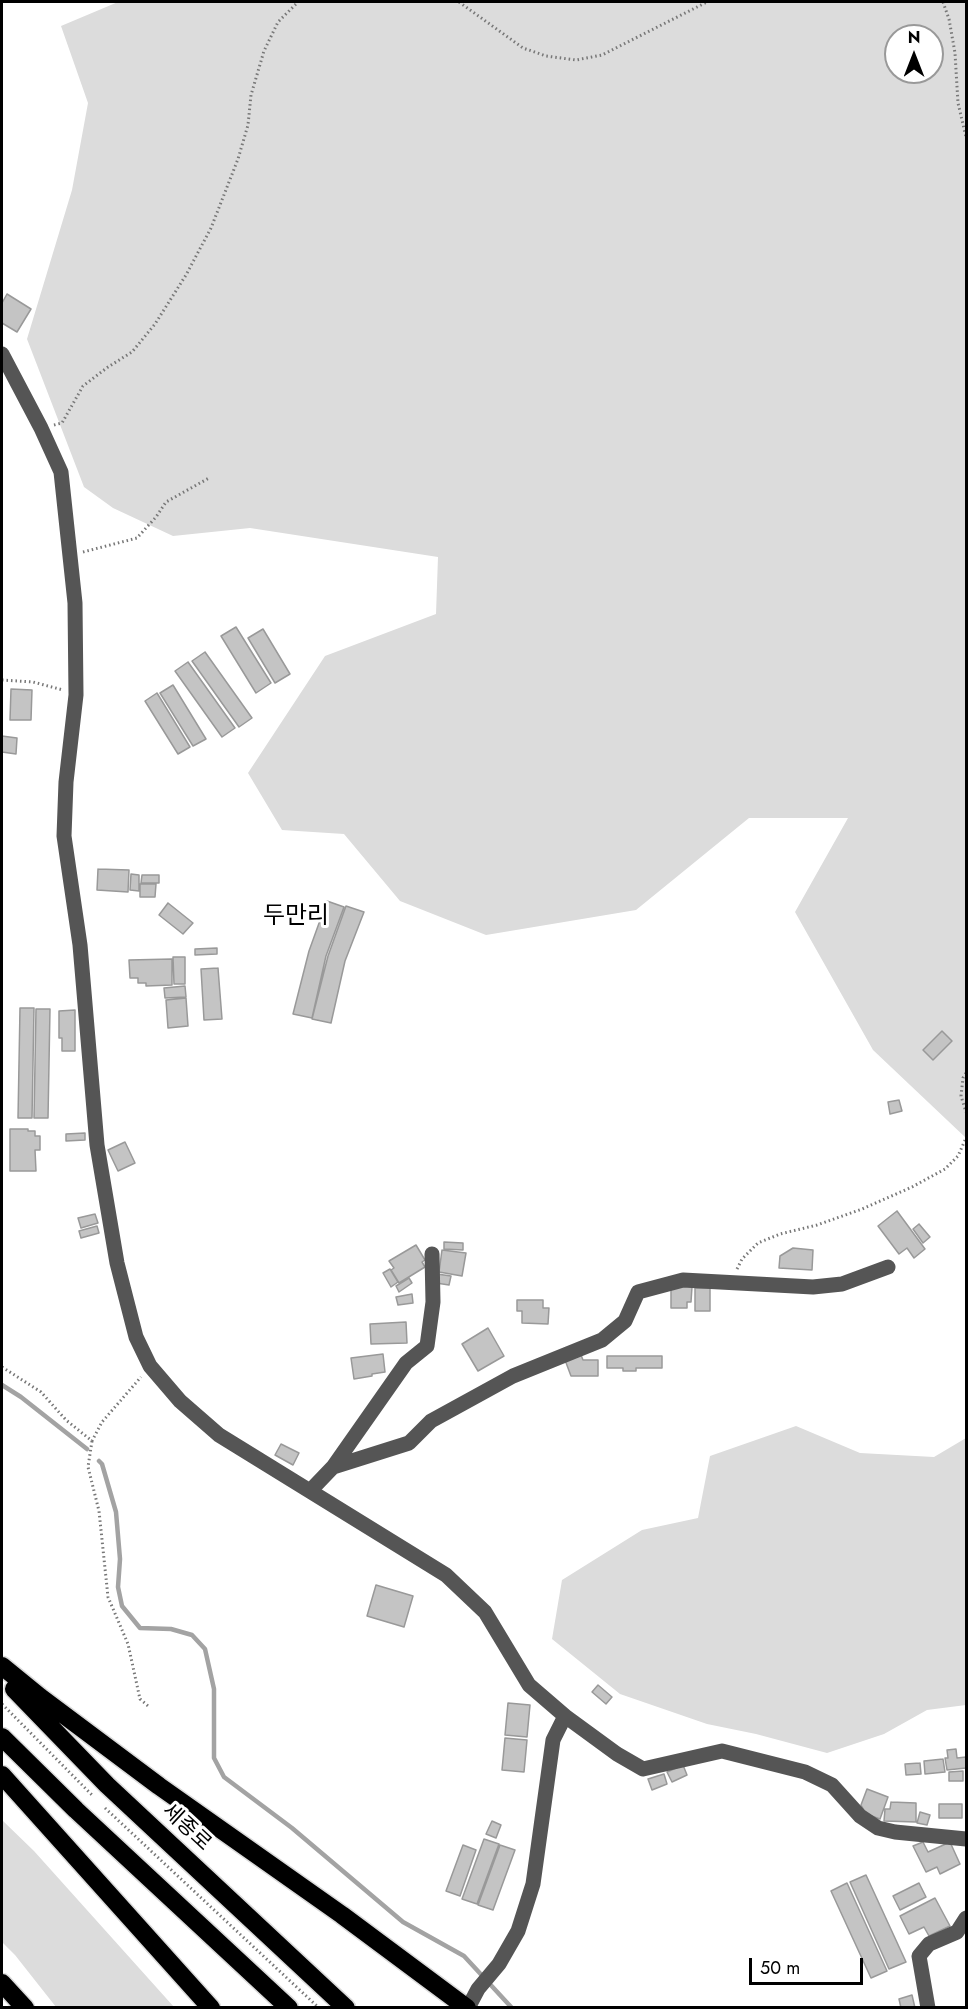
<!DOCTYPE html>
<meta charset="utf-8">
<style>
body{margin:0}
#map{position:relative;width:968px;height:2009px;overflow:hidden;background:#fff;font-family:Jost,sans-serif}
canvas{display:block}
.frame{position:absolute;inset:0;border:3px solid #000;pointer-events:none}
.north{position:absolute;left:884px;top:24px;width:60px;height:60px;box-sizing:border-box;background:#fff;border:2px solid #999;border-radius:50%;rotate:0deg;font-size:16px;font-weight:700;line-height:24px;text-align:center;color:#000}
.north::after{content:'';display:block;margin:auto;width:21px;height:27px;background:#000;clip-path:polygon(50% 0,100% 100%,50% 72%,0 100%)}
.scale{position:absolute;left:749px;top:1958px;width:114px;height:27px;box-sizing:border-box;border:3px solid #000;border-top:0;padding-left:8px;font-size:18px;line-height:21px;white-space:nowrap;color:#000;-webkit-text-stroke:4px #fff;paint-order:stroke}
</style>
<div id="map">
<canvas width="968" height="2009"></canvas>
<div class="frame"></div>
<div class="north">N</div>
<div class="scale">50 m</div>
</div>
<script>
const c = document.querySelector('canvas').getContext('2d');
c.lineJoin = 'round';
function fillPath(path, color) {
  c.fillStyle = color;
  c.fill(path, 'evenodd');
}
function shape(rows) {
  const path = new Path2D();
  for (const r of rows) {
    path.moveTo(r[0], r[1]);
    for (let i = 2; i < r.length; i += 2) path.lineTo(r[i], r[i + 1]);
  }
  return path;
}
function stroke(path, color, width, dash) {
  c.strokeStyle = color;
  c.lineWidth = width;
  c.lineCap = dash ? 'butt' : 'round';
  c.setLineDash(dash || []);
  c.stroke(path);
}
function drawText(font, color, halo, rows, align = 'center') {
  c.font = font + ' Jost,"Noto Sans KR",sans-serif';
  c.lineWidth = 6;
  c.setLineDash([]);
  c.textBaseline = 'middle';
  c.strokeStyle = halo;
  c.fillStyle = color;
  for (const [text, x, y, turn = 0] of rows) {
    c.save();
    c.translate(x, y);
    c.rotate((+turn || 0) * Math.PI / 180);
    c.textAlign = isNaN(turn) ? turn : align;
    if (halo) c.strokeText(text, 0, 0);
    c.fillText(text, 0, 0);
    c.restore();
  }
}
fillPath(shape([
 [118,2,966,2,966,1138,873,1050,795,912,848,818,749,818,636,910,486,935,400,901,344,834,282,830,248,773,325,656,436,614,438,557,250,528,173,536,113,508,84,487,27,339,72,190,88,103,61,26],
 [896,36,932,36,932,72,896,72],
 [796,1426,860,1453,934,1457,966,1438,966,1705,927,1710,884,1734,827,1753,756,1734,707,1724,620,1694,552,1639,562,1580,642,1530,698,1518,710,1456],
 [2,1820,34,1851,174,2007,56,2007,15,1955,2,1942]
]), '#dcdcdc');
stroke(shape([
 [2,1385,21,1397,87,1449],
 [99,1461,102,1464,116,1512,120,1559,118,1587,122,1606,140,1628,171,1629,192,1635,205,1649,214,1689,214,1758,224,1777,292,1828,403,1922,464,1956,512,2008]
]), '#a3a3a3', 4.5);
const building = shape([
 [7,294,31,309,17,332,2,323,2,303,7,294],
 [236,627,271,683,256,693,221,636,236,627],
 [263,629,290,674,275,683,248,638,263,629],
 [205,652,252,718,239,727,192,661,205,652],
 [188,662,235,728,222,737,175,671,188,662],
 [173,685,206,739,193,746,160,693,173,685],
 [11,689,32,690,31,720,10,720,11,689],
 [157,693,190,747,178,754,145,701,157,693],
 [2,736,17,738,16,754,2,752,2,736],
 [98,869,129,870,128,892,97,890,98,869],
 [131,874,139,875,139,891,130,890,131,874],
 [142,875,159,875,159,883,141,883,142,875],
 [140,884,156,884,155,897,140,897,140,884],
 [327,901,344,907,326,956,312,1018,293,1014,309,951,327,901],
 [168,903,193,923,183,934,159,915,168,903],
 [346,906,364,912,345,961,331,1023,312,1019,328,956,346,906],
 [217,948,217,954,195,955,195,949,217,948],
 [173,957,185,957,185,984,174,984,173,957],
 [172,959,172,985,146,986,146,983,138,983,138,978,130,978,129,960,172,959],
 [218,968,222,1019,204,1020,201,969,218,968],
 [185,986,186,997,165,998,164,988,185,986],
 [186,998,188,1026,168,1028,166,1000,186,998],
 [20,1008,34,1008,32,1118,18,1118,20,1008],
 [36,1009,50,1009,48,1118,34,1118,36,1009],
 [75,1010,75,1051,62,1051,62,1038,59,1038,59,1011,75,1010],
 [942,1031,952,1041,933,1060,923,1050,942,1031],
 [899,1100,902,1111,890,1114,888,1102,899,1100],
 [10,1129,28,1129,28,1131,35,1131,35,1136,40,1136,40,1150,35,1150,36,1171,10,1171,10,1129],
 [85,1133,85,1140,66,1141,66,1134,85,1133],
 [125,1142,135,1163,118,1171,108,1150,125,1142],
 [897,1211,925,1249,914,1258,907,1248,899,1254,878,1226,897,1211],
 [95,1214,98,1223,81,1228,78,1218,95,1214],
 [919,1224,930,1237,923,1243,913,1229,919,1224],
 [97,1226,99,1233,81,1238,79,1231,97,1226],
 [444,1242,463,1243,463,1250,444,1249,444,1242],
 [416,1245,425,1260,422,1262,425,1267,399,1283,391,1270,394,1268,389,1261,416,1245],
 [793,1248,813,1250,812,1270,779,1268,780,1256,793,1248],
 [442,1250,466,1253,462,1276,439,1272,442,1250],
 [390,1269,398,1282,391,1287,383,1273,390,1269],
 [437,1274,451,1276,449,1285,436,1283,437,1274],
 [409,1278,412,1283,399,1292,396,1286,409,1278],
 [671,1284,692,1287,691,1302,687,1302,687,1308,671,1308,671,1284],
 [695,1288,710,1288,710,1311,695,1311,695,1288],
 [412,1294,413,1303,398,1305,396,1297,412,1294],
 [517,1300,543,1300,543,1308,549,1308,548,1324,522,1323,522,1311,517,1311,517,1300],
 [406,1322,407,1343,371,1344,370,1324,406,1322],
 [488,1328,504,1356,478,1371,462,1344,488,1328],
 [383,1354,385,1372,372,1374,372,1376,354,1379,351,1358,383,1354],
 [581,1355,583,1360,598,1360,598,1376,571,1376,565,1360,581,1355],
 [607,1356,662,1356,662,1368,636,1368,636,1371,623,1371,623,1368,607,1368,607,1356],
 [281,1444,299,1453,293,1465,275,1455,281,1444],
 [376,1585,413,1596,404,1627,367,1616,376,1585],
 [598,1685,612,1697,606,1704,592,1692,598,1685],
 [508,1703,530,1705,527,1737,505,1735,508,1703],
 [505,1738,527,1740,524,1772,502,1770,505,1738],
 [956,1749,957,1758,966,1757,966,1768,947,1770,945,1758,948,1758,947,1750,956,1749],
 [943,1759,945,1772,925,1774,924,1761,943,1759],
 [920,1763,921,1774,906,1775,905,1764,920,1763],
 [683,1765,687,1775,672,1782,667,1772,683,1765],
 [963,1771,963,1781,949,1781,949,1772,963,1771],
 [664,1774,667,1784,652,1790,648,1779,664,1774],
 [867,1789,888,1797,880,1819,866,1814,861,1805,867,1789],
 [891,1802,916,1803,916,1822,884,1821,885,1809,890,1809,891,1802],
 [939,1804,962,1804,962,1818,939,1818,939,1804],
 [920,1812,930,1815,927,1825,917,1823,920,1812],
 [492,1821,501,1825,496,1838,486,1834,492,1821],
 [484,1839,499,1844,477,1904,462,1899,484,1839],
 [923,1842,928,1852,950,1842,960,1864,940,1874,937,1867,926,1872,913,1846,923,1842],
 [463,1845,476,1850,460,1896,446,1891,463,1845],
 [500,1845,515,1850,493,1910,478,1905,500,1845],
 [866,1875,906,1962,889,1969,850,1882,866,1875],
 [847,1883,887,1971,871,1978,831,1891,847,1883],
 [919,1883,926,1897,900,1910,893,1896,919,1883],
 [935,1898,950,1926,929,1936,924,1927,909,1934,900,1916,935,1898],
 [912,1995,915,2008,901,2008,899,1999,912,1995]
]);
fillPath(building, '#c4c4c4');
stroke(building, '#999', 1.5);
const highway = shape([
 [2,1666,40,1697,159,1786,342,1915,467,2008],
 [14,1689,107,1785,346,2008],
 [2,1737,76,1810,289,2008],
 [2,1775,211,2008],
 [2,1983,25,2008]
]);
stroke(highway, '#dbdbdb', 21);
stroke(shape([
 [459,2,523,48,546,56,576,60,602,55,707,2],
 [943,2,949,19,955,53,958,103,966,137],
 [54,425,62,423,83,386,108,367,132,352,155,324,186,275,211,228,238,159,248,125,251,95,264,51,278,22,298,2],
 [83,552,137,538,156,517,166,502,209,478],
 [2,680,33,682,63,690],
 [966,1073,963,1078,961,1096,966,1112],
 [737,1269,742,1259,758,1243,780,1234,817,1225,862,1209,912,1187,945,1169,958,1156,966,1138],
 [2,1367,41,1392,66,1420,92,1441,102,1422,141,1377],
 [92,1441,88,1467,99,1511,108,1597,128,1644,140,1699,148,1706],
 [2,1704,92,1795],
 [105,1808,319,2008]
]), '#777', 3, [1.5, 3]);
stroke(shape([
 [2,354,41,428,61,472,75,603,76,695,66,782,64,836,80,945,97,1145,117,1263,136,1337,150,1366,180,1401,219,1435,446,1575,485,1612,529,1685,565,1716,553,1740,533,1884,518,1931,499,1964,478,1989,468,2008],
 [333,1467,409,1443,431,1421,513,1376,602,1340,625,1321,638,1292,683,1280,813,1287,842,1284,888,1267],
 [310,1491,333,1467,406,1363,427,1346,433,1302,432,1254],
 [565,1716,617,1754,643,1769,722,1751,805,1772,832,1785,860,1816,878,1828,895,1832,966,1839],
 [928,2008,919,1956,929,1944,957,1932,966,1918]
]), '#555', 15);
stroke(highway, '#000', 18);
drawText('21px', '#000', '#fff', [
 ["세종로",186,1828,43]
]);
drawText('24px', '#000', '#fff', [
 ["두만리",296,917]
]);
</script>
